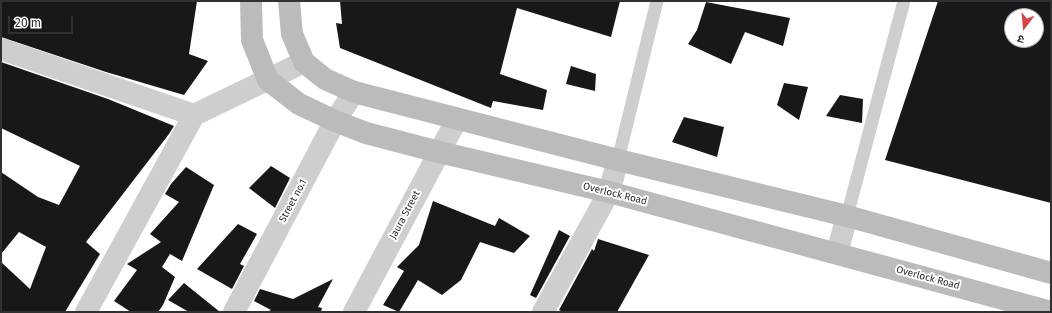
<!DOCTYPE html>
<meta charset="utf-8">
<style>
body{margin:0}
#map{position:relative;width:1052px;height:313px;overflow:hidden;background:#fff;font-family:"Fira Sans","Noto Sans Devanagari",sans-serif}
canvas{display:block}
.frame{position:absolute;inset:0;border:2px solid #313131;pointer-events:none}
.north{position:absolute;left:1004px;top:8px;width:40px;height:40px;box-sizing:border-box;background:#fff;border:1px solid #adadad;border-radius:50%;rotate:196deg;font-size:11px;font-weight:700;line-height:16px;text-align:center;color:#313131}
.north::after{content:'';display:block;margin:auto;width:14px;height:18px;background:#d54649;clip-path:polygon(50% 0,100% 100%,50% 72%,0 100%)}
.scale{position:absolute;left:8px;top:16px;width:65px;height:18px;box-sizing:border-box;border:2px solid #313131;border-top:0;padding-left:5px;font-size:12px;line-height:14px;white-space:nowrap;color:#313131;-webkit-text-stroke:3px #fff;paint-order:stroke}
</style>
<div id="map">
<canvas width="1052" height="313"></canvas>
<div class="frame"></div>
<div class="north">उ</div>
<div class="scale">20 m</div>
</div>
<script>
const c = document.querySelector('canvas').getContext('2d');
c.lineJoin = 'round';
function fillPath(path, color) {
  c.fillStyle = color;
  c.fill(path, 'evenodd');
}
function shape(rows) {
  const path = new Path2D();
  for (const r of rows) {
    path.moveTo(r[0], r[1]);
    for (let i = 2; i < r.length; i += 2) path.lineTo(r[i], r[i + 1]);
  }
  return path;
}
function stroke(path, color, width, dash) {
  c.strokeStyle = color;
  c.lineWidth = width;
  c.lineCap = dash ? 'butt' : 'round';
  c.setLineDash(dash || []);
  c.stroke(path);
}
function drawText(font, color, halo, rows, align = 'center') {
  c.font = font + ' "Fira Sans",sans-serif';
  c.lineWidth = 4;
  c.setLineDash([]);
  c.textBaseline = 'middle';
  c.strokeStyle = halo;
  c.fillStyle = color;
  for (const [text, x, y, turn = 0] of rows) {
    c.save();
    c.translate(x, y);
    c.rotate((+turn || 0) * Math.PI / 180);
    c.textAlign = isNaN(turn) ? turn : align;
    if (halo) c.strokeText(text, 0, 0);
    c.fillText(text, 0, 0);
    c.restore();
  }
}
fillPath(shape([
 [1,1,197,1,189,54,208,61,184,95,106,72,1,37],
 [340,1,620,1,611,37,517,8,500,74,547,90,543,110,493,101,491,108,340,48,336,23,342,24],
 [938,1,1051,1,1051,203,885,160],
 [1012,16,1036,16,1036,40,1012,40],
 [706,2,790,18,783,46,745,32,731,64,688,44,697,30],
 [1,62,108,99,174,126,169,134,86,242,100,254,65,312,1,312,1,262,30,289,46,247,19,232,1,254,1,172,38,197,59,205,80,166,1,128],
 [571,66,596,74,595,91,566,84],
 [784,83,808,87,799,120,777,105],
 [840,95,863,99,862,123,826,116],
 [684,117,724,127,717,157,672,142],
 [271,166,290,178,275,208,249,188],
 [186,167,214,185,182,261,170,254,162,267,175,277,163,305,158,312,131,312,114,301,137,270,127,264,161,242,150,234,179,202,165,194,171,184],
 [433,201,495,226,499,218,530,236,514,253,480,242,461,280,442,295,418,280,399,312,383,305,404,271,397,267,419,245],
 [238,224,257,234,240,264,244,266,232,289,197,269],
 [559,230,570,236,536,298,530,295],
 [598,239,649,255,617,312,563,312,559,310,592,249,594,251],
 [333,279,318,307,322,308,321,312,267,312,271,310,254,301,260,289,293,299],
 [184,283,220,312,189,312,168,300]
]), '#181818');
stroke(shape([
 [618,160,657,1],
 [847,216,904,1]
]), '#cecece', 13);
stroke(shape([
 [1,49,194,115],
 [837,253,847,216],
 [86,312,194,115,304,62],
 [234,312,335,121,354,92],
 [354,312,457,119],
 [543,312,609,192,618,160]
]), '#cecece', 22);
stroke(shape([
 [251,1,252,40,268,80,299,104,335,121,366,133,439,152,609,192,1051,312],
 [289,1,292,34,304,62,325,79,354,92,618,160,847,216,1051,273]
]), '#bbb', 22);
drawText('10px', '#313131', '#fff', [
 ["Overlock Road",615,194,14],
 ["Street no.1",293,201,-62],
 ["Jaura Street",405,215,-62],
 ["Overlock Road",928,278,15]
]);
</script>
